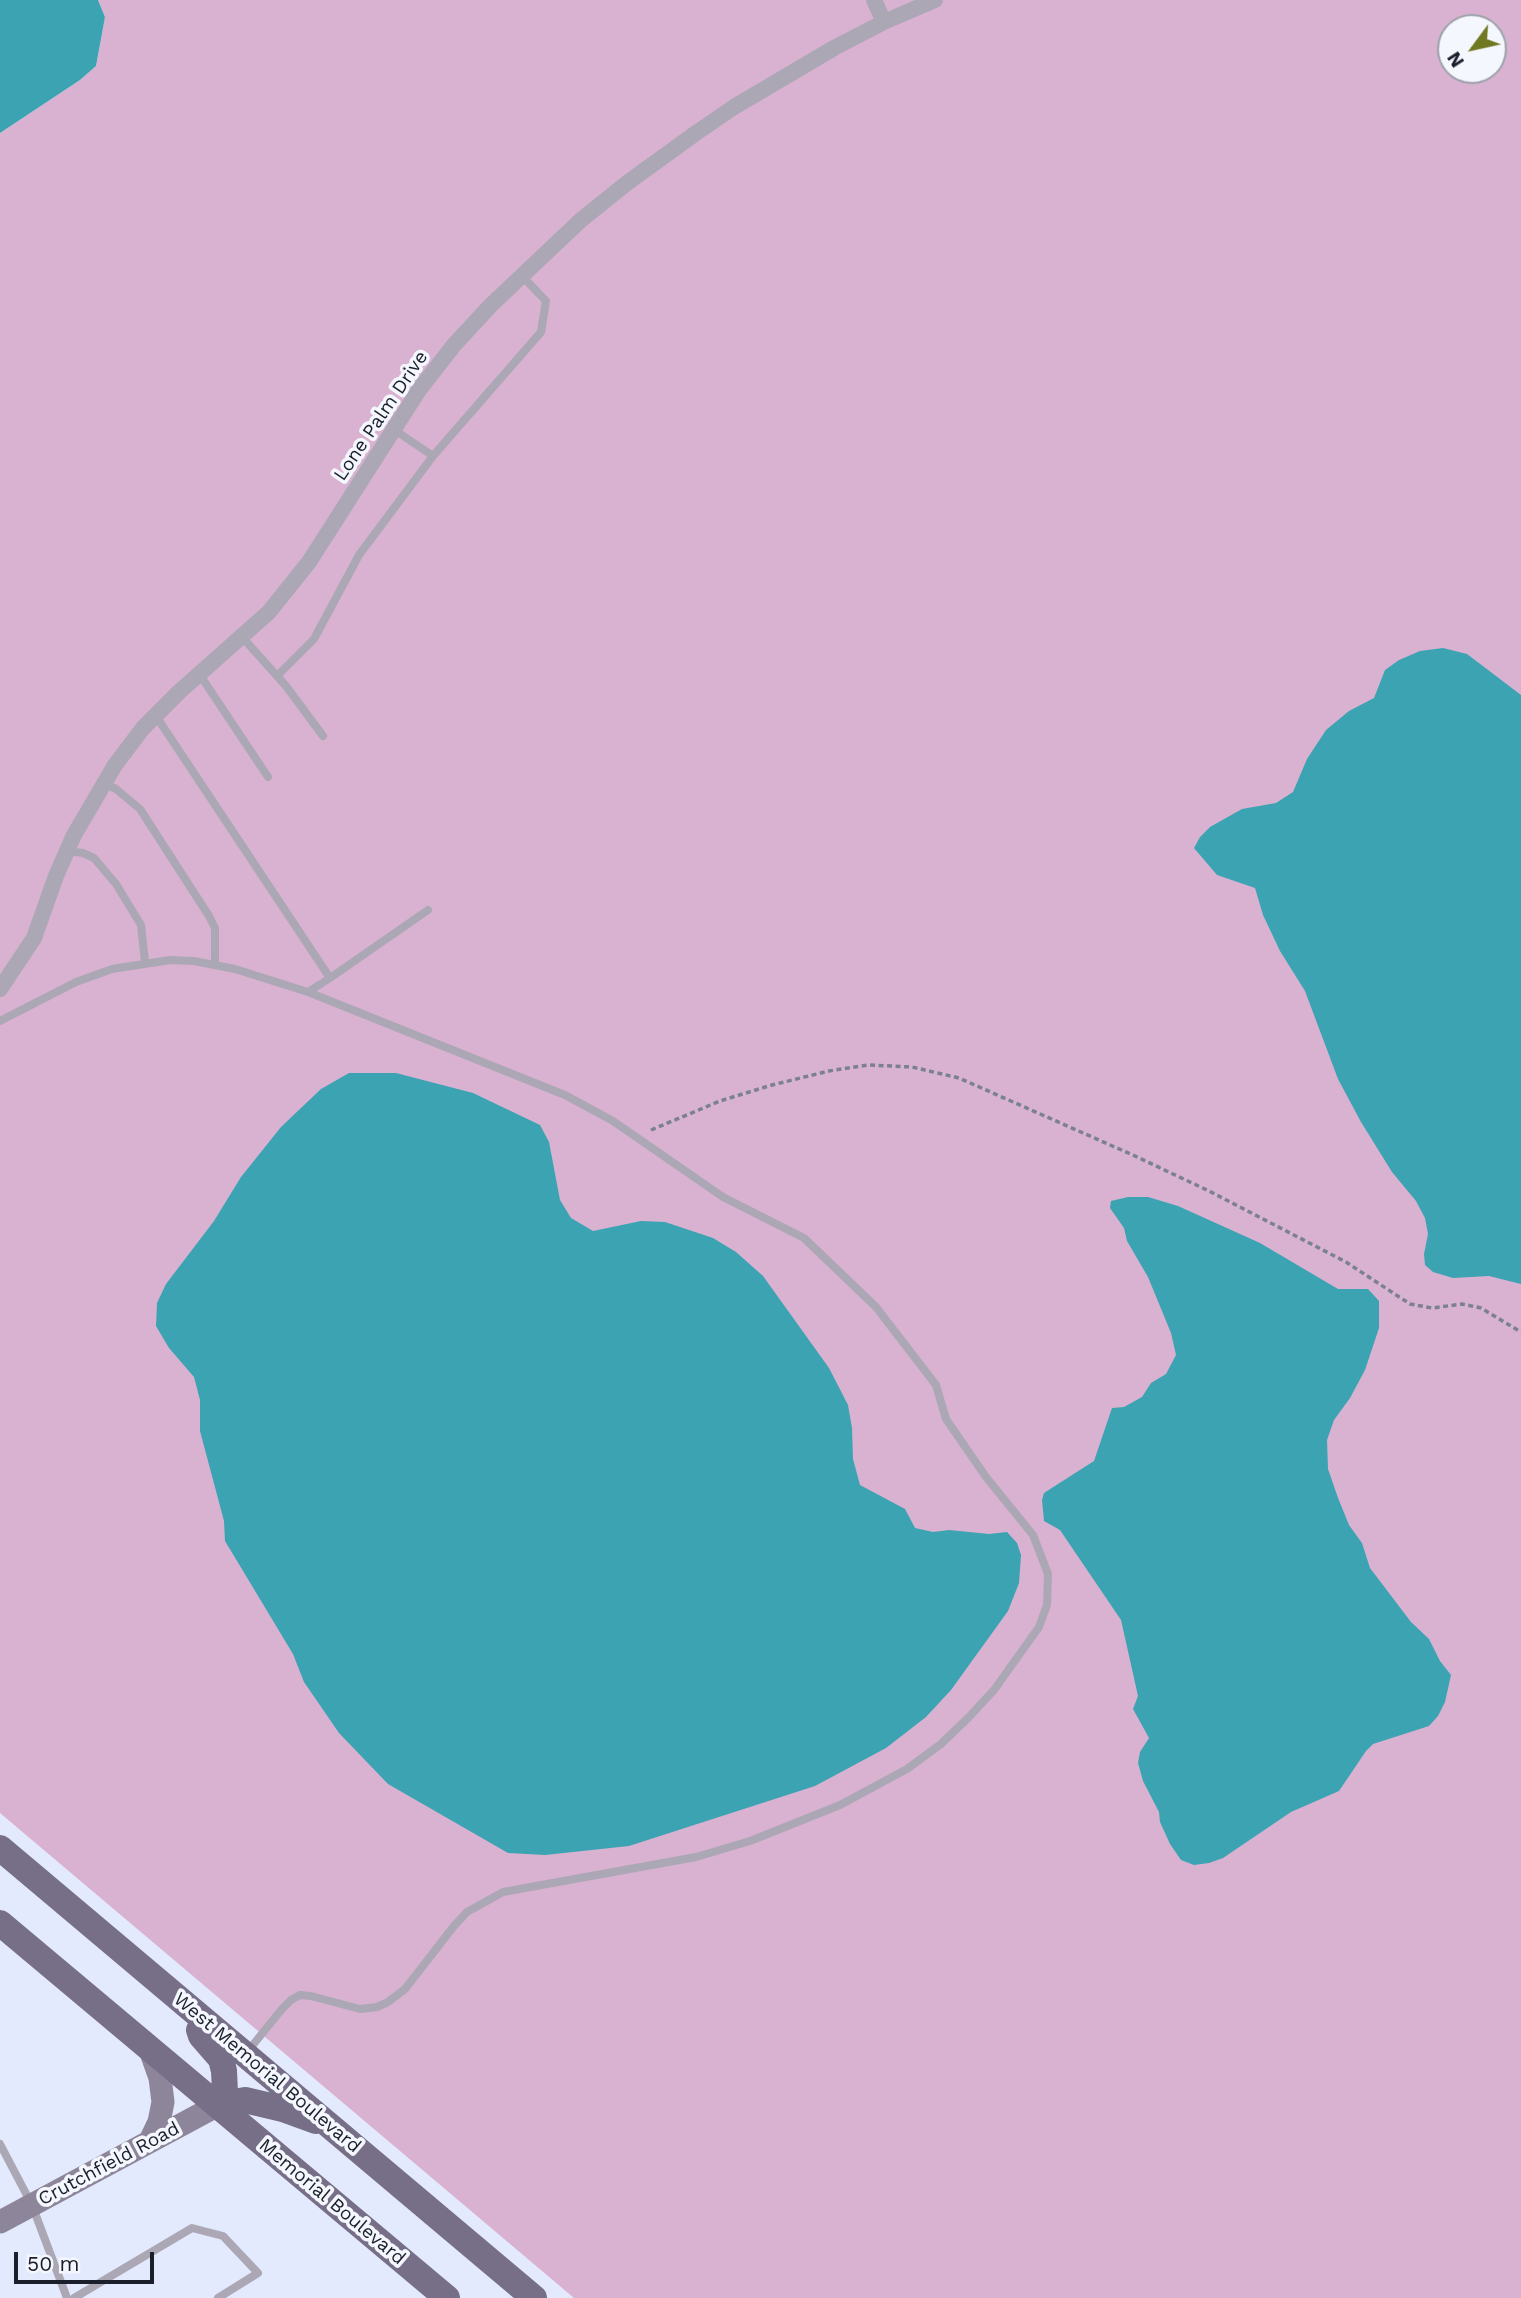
<!DOCTYPE html>
<style>
body{margin:0}
#map{position:relative;width:1521px;height:2298px;overflow:hidden;background:#e3eafd;font-family:"Work Sans",sans-serif}
canvas{display:block}
.north{position:absolute;left:1437px;top:14px;width:70px;height:70px;box-sizing:border-box;background:#f5f7fe;border:2px solid #9ea1aa;border-radius:50%;rotate:237deg;font-size:19px;font-weight:700;line-height:28px;text-align:center;color:#1b1f2b}
.north::after{content:'';display:block;margin:auto;width:24px;height:32px;background:#717822;clip-path:polygon(50% 0,100% 100%,50% 72%,0 100%)}
.scale{position:absolute;left:14px;top:2252px;width:140px;height:32px;box-sizing:border-box;border:4px solid #1b1f2b;border-top:0;padding-left:9px;font-size:21px;line-height:24px;white-space:nowrap;color:#1b1f2b;-webkit-text-stroke:5px #f5f7fe;paint-order:stroke}
</style>
<div id="map">
<canvas width="1521" height="2298"></canvas>
<div class="north">N</div>
<div class="scale">50 m</div>
</div>
<script>
const c = document.querySelector('canvas').getContext('2d');
c.lineJoin = 'round';
function fillPath(path, color) {
  c.fillStyle = color;
  c.fill(path, 'evenodd');
}
function shape(rows) {
  const path = new Path2D();
  for (const r of rows) {
    path.moveTo(r[0], r[1]);
    for (let i = 2; i < r.length; i += 2) path.lineTo(r[i], r[i + 1]);
  }
  return path;
}
function stroke(path, color, width, dash) {
  c.strokeStyle = color;
  c.lineWidth = width;
  c.lineCap = dash ? 'butt' : 'round';
  c.setLineDash(dash || []);
  c.stroke(path);
}
function drawText(font, color, halo, rows, align = 'center') {
  c.font = font + ' "Work Sans",sans-serif';
  c.lineWidth = 7;
  c.setLineDash([]);
  c.textBaseline = 'middle';
  c.strokeStyle = halo;
  c.fillStyle = color;
  for (const [text, x, y, turn = 0] of rows) {
    c.save();
    c.translate(x, y);
    c.rotate((+turn || 0) * Math.PI / 180);
    c.textAlign = isNaN(turn) ? turn : align;
    if (halo) c.strokeText(text, 0, 0);
    c.fillText(text, 0, 0);
    c.restore();
  }
}
fillPath(shape([
 [98,0,1521,0,1521,2298,574,2298,0,1813,0,133,80,80,96,66,105,17],
 [1451,28,1493,28,1493,70,1451,70]
]), '#d9b2d2');
fillPath(shape([
 [0,0,98,0,105,17,96,66,80,80,0,133],
 [1443,648,1467,654,1521,695,1521,1284,1489,1276,1453,1278,1433,1272,1425,1265,1424,1254,1428,1234,1425,1218,1416,1201,1392,1172,1361,1122,1338,1079,1305,991,1280,951,1263,915,1255,888,1217,875,1194,848,1200,837,1210,827,1242,809,1276,803,1293,792,1307,759,1326,730,1349,711,1374,698,1385,670,1399,660,1420,651],
 [349,1073,396,1073,473,1093,540,1125,549,1142,560,1200,571,1218,593,1231,641,1221,665,1222,713,1238,736,1252,763,1276,829,1368,848,1405,852,1428,853,1459,860,1485,905,1509,915,1528,933,1532,949,1530,989,1534,1007,1532,1017,1543,1021,1555,1019,1583,1008,1611,951,1690,926,1717,886,1748,815,1786,629,1846,545,1855,508,1853,388,1784,339,1733,304,1682,293,1654,225,1541,224,1521,200,1431,200,1400,194,1377,169,1348,156,1326,157,1303,166,1284,214,1221,241,1177,281,1127,321,1089],
 [1128,1197,1148,1197,1178,1206,1260,1243,1338,1289,1368,1289,1379,1301,1379,1328,1365,1370,1350,1398,1334,1420,1327,1440,1328,1469,1338,1498,1349,1525,1362,1543,1370,1568,1411,1622,1429,1639,1440,1661,1451,1675,1445,1702,1438,1716,1429,1726,1373,1744,1366,1751,1339,1791,1291,1812,1223,1858,1209,1863,1194,1865,1181,1860,1170,1844,1160,1822,1159,1812,1143,1781,1138,1763,1140,1752,1149,1738,1133,1709,1138,1696,1121,1620,1060,1530,1044,1521,1042,1500,1044,1493,1094,1461,1112,1408,1124,1407,1142,1397,1151,1383,1166,1374,1176,1355,1171,1333,1148,1277,1127,1241,1124,1228,1110,1208,1111,1201]
]), '#3ba3b1');
stroke(shape([
 [651,1130,720,1101,772,1085,829,1071,868,1065,912,1067,959,1078,1135,1156,1209,1191,1346,1262,1410,1304,1432,1308,1462,1304,1481,1308,1521,1332]
]), '#7b8190', 3.5, [5, 3.5]);
stroke(shape([
 [393,429,433,456,541,332,546,301,522,276],
 [243,638,286,686,323,736],
 [200,675,268,777],
 [277,676,314,639,359,555,433,456],
 [156,716,330,978,308,992],
 [103,783,116,789,140,809,209,916,215,928,215,965],
 [67,851,83,853,94,858,116,884,141,925,145,962],
 [330,978,428,910],
 [0,1021,76,982,112,969,170,960,194,961,235,969,308,992,565,1095,613,1121,723,1197,804,1238,876,1307,936,1385,946,1419,986,1477,1033,1535,1048,1574,1047,1605,1039,1627,994,1690,969,1717,941,1744,907,1769,840,1805,750,1841,696,1857,503,1892,467,1912,454,1926,405,1989,388,2002,377,2007,360,2009,311,1996,300,1995,291,2000,282,2009,248,2051],
 [0,2144,32,2205,67,2298],
 [74,2298,192,2228,223,2236,258,2273,218,2298]
]), '#aba7b5', 8);
stroke(shape([
 [874,0,884,22],
 [0,989,34,938,56,876,74,835,115,765,143,728,179,692,269,612,309,562,419,390,454,345,491,305,581,220,627,183,696,133,734,107,834,48,884,22,935,0]
]), '#aba7b5', 16);
stroke(shape([
 [149,2047,160,2078,163,2102,159,2122,150,2141],
 [0,2222,218,2105]
]), '#8d869a', 23);
stroke(shape([
 [0,1848,534,2298],
 [0,1923,447,2298],
 [199,2030,201,2036,221,2059,224,2071,225,2092,218,2105],
 [218,2105,245,2100,283,2109,316,2121]
]), '#776f87', 26);
drawText('19px', '#1b1f2b', '#f5f7fe', [
 ["Lone Palm Drive",381,416,-56],
 ["West Memorial Boulevard",267,2073,40],
 ["Crutchfield Road",109,2164,-28],
 ["Memorial Boulevard",332,2202,40]
]);
</script>
